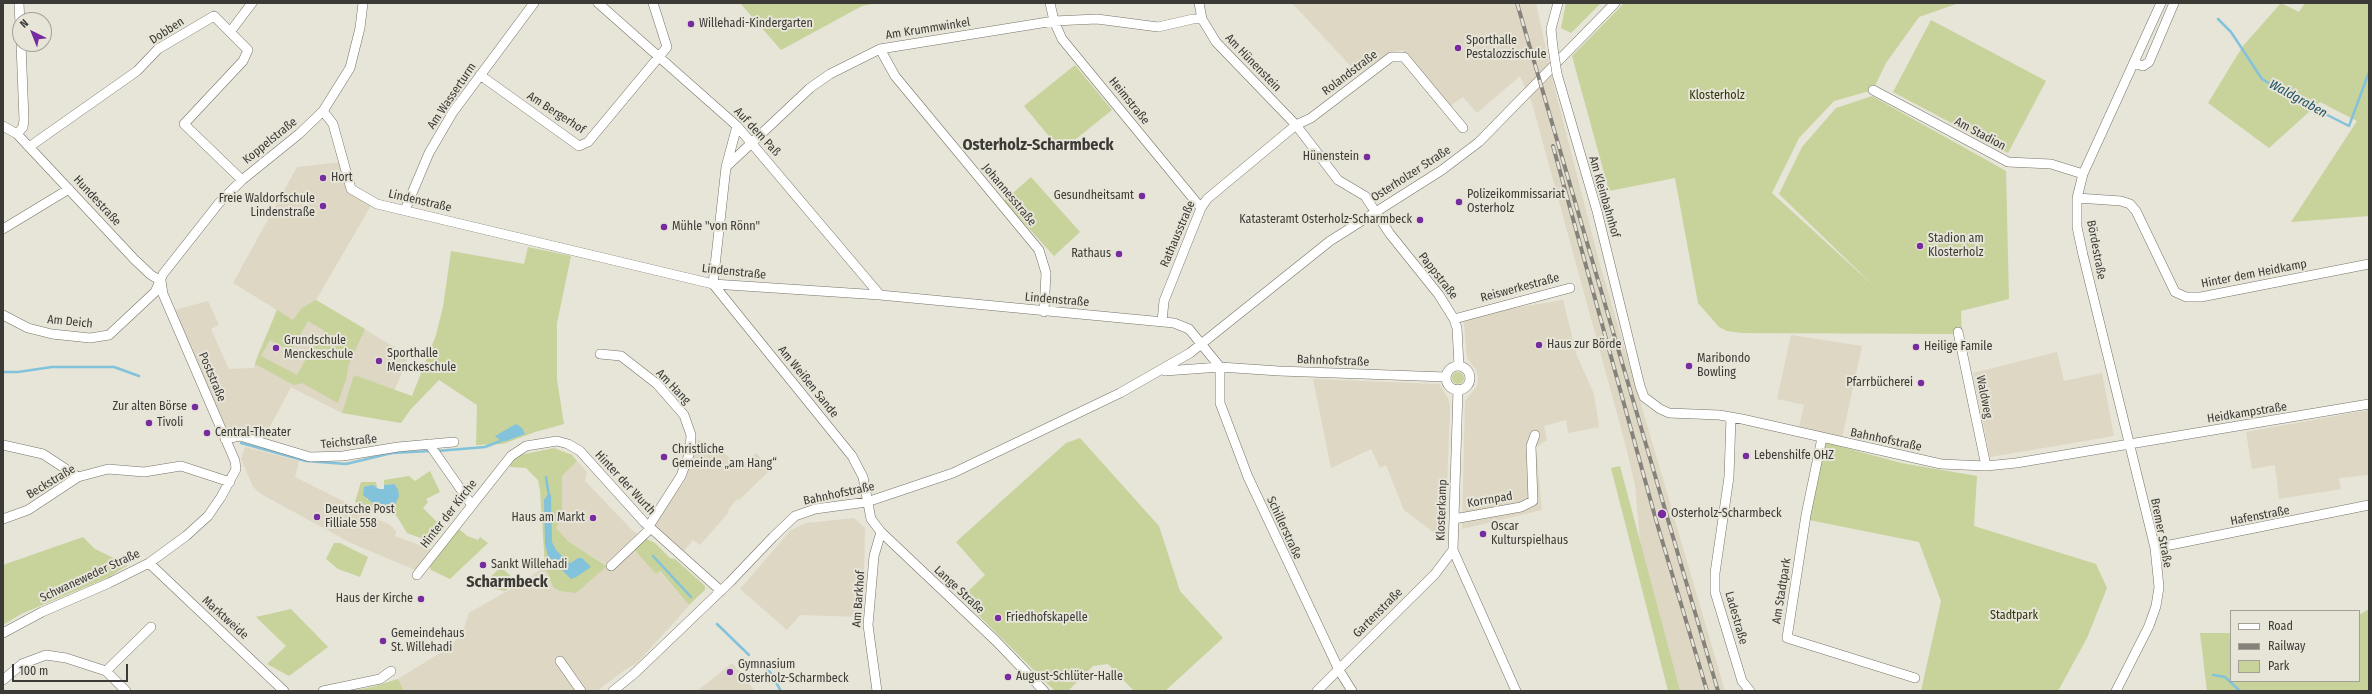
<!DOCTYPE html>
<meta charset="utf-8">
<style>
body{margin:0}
#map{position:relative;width:2372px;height:694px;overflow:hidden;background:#e7e4d8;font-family:"Fira Sans Condensed",sans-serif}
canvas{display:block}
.frame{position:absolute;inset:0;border:4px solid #3c3a36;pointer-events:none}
.legend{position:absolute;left:2230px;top:610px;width:130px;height:72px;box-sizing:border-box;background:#e7e4d8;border:1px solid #a3a097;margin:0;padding:5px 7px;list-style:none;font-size:12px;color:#3c3a36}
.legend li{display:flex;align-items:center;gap:8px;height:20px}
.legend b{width:20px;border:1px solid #a3a097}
.north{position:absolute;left:12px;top:12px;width:40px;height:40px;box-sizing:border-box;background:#e7e4d8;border:1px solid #a3a097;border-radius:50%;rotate:317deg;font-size:11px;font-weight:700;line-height:16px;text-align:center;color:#3c3a36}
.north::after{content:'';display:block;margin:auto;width:14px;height:18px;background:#762b9e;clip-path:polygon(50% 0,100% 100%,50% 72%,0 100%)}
.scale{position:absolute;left:12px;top:664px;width:116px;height:18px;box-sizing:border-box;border:2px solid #3c3a36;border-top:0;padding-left:5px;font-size:12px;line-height:14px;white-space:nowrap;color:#3c3a36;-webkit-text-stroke:3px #e7e4d8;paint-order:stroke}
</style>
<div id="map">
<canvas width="2372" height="694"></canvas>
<div class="frame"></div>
<ul class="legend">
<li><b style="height:5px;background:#fff"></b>Road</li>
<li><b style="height:5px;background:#85827b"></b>Railway</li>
<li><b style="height:11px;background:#c8d29b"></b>Park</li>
</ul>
<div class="north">N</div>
<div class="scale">100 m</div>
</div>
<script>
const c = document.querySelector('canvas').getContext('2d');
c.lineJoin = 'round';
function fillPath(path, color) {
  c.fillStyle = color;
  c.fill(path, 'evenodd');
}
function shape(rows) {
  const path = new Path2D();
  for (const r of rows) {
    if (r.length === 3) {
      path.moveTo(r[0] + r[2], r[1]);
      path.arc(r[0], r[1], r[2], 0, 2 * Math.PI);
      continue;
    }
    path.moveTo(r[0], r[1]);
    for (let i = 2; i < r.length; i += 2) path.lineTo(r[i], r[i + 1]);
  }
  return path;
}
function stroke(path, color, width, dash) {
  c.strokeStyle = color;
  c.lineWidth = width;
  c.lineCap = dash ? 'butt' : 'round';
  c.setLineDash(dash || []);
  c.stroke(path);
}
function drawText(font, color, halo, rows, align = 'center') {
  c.font = font + ' "Fira Sans Condensed",sans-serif';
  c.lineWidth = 4;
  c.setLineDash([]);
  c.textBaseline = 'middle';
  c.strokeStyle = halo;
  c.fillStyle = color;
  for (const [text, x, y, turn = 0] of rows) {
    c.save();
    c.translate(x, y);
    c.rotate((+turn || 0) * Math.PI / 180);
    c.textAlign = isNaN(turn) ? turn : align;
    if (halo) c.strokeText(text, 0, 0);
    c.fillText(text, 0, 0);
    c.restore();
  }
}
fillPath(shape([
 [1292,3,1536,3,1553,82,1599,261,1725,691,1677,691,1641,552,1635,485,1624,439,1532,103,1520,76,1477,113,1463,97,1450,106,1402,50,1387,54,1358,74],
 [342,162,351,189,373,202,316,300,409,356,394,391,354,376,342,413,291,387,263,440,225,428,175,310,208,301,219,325,211,329,229,369,254,368,257,356,277,310,233,283,297,167],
 [1563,300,1577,356,1594,394,1599,427,1568,433,1566,420,1544,426,1547,440,1536,447,1542,510,1462,529,1465,401,1477,386,1478,378,1476,370,1467,358,1464,323,1466,316],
 [1791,335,1862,346,1842,438,1799,428,1804,405,1777,399],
 [2057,352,2064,381,2102,373,2114,436,1990,457,1973,373],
 [1313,379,1439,384,1448,398,1450,407,1445,541,1404,510,1386,465,1380,468,1371,449,1331,468],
 [2369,410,2369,475,2339,478,2341,489,2279,499,2275,465,2252,469,2246,432],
 [698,440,706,443,715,452,719,448,740,468,756,453,771,469,739,500,737,499,728,510,729,512,700,545,693,540,684,551,654,525,686,479],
 [245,447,299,461,295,477,369,514,368,516,389,524,396,531,395,536,433,550,418,571,351,543,261,494,253,487,241,459],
 [577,461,587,472,585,481,633,531,643,537,656,574,659,571,689,605,688,607,636,664,626,669,597,691,404,691,398,679,448,648,462,634,469,613,523,582,545,566,553,587,607,565,569,542,556,528,562,519,562,476],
 [854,518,865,528,863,617,800,615,787,630,740,589,791,530,807,523],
 [732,663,755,691,697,691]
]), '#ddd7c4');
fillPath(shape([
 [740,3,877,3,862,6,781,50],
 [1566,3,1601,3,1571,33,1561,28],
 [1624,3,1959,3,1919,17,1886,63,1873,90,1834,101,1799,138,1772,193,1876,288,1779,194,1802,147,1836,108,1872,96,2006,171,2009,299,1961,311,1962,334,1742,333,1727,331,1719,327,1698,303,1675,178,1609,191,1572,56],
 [2281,3,2299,12,2305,3,2369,3,2369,216,2291,222,2357,121,2320,102,2269,148,2208,103,2243,46],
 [1931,20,2046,81,2008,153,1893,92],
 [1075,65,1112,110,1061,151,1024,106],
 [1031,177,1080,232,1054,256,1004,201],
 [528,247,571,256,557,323,557,380,564,424,535,432,503,444,476,445,477,405,439,380,411,409,401,423,342,413,354,375,412,396,436,335,443,307,451,251,524,264],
 [316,300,365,329,348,366,347,376,338,403,302,383,294,385,255,364,277,310,293,320,302,308],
 [308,321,325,331,319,342,316,341,297,375,261,356,270,340,291,351],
 [1458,378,6],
 [1080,438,1159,526,1180,591,1223,638,1165,691,1134,691,1108,664,1093,666,1069,690,1054,690,961,598,985,575,956,542,1066,443],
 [1824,442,1901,463,1977,476,1974,526,2096,564,2107,588,2087,638,2058,691,1921,691,1941,601,1919,542,1809,520],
 [554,448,572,455,577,461,562,476,562,519,556,528,569,542,607,566,576,593,560,591,553,587,545,566,540,490,538,480,526,468,510,467,512,459,520,455],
 [1620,466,1680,691,1668,691,1611,468],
 [430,471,440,492,426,499,428,502,423,508,443,528,431,542,407,533,396,515,372,509,355,502,361,482,376,482,377,487,368,486,367,500,394,484,384,485,384,480,409,476,415,481],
 [457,527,467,536,478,540,480,537,488,543,450,579,431,570,428,564],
 [83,537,95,549,128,565,109,577,21,614,3,625,3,565],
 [643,537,655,543,670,558,675,559,705,586,705,590,689,605,660,571,656,574,632,547],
 [334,543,340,543,368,557,360,577,338,569,326,559],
 [501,567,518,583,505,591,481,586],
 [291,609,328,647,289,676,267,664,286,646,256,617],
 [2369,609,2369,691,2207,691,2200,633,2231,633,2231,681,2359,681,2359,615],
 [398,679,404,691,349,691,372,687]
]), '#c8d29b');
fillPath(shape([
 [516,424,522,428,525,434,506,441,501,441,495,436],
 [394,484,398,489,399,496,394,507,386,508,374,504,363,495,364,487,368,486,373,485,379,489,384,489,384,485],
 [549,493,551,495,552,542,556,550,568,562,571,563,578,558,582,558,591,567,576,577,571,579,548,556,545,544,544,500]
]), '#83c2db');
stroke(shape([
 [2218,19,2231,32,2262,79,2294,98,2349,126,2369,72],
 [3,372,18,372,52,367,114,367,139,376],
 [241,443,306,461,346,464,392,453,430,451],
 [437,451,485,447,503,440],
 [546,477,549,496],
 [653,556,691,597],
 [717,624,749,655],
 [753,660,770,672,781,691],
 [2213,675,2225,677,2240,691]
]), '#83c2db', 2.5);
const minor = shape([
 [19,3,20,24],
 [598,3,737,126,880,295],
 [1050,3,1054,21,1062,39,1201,208],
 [1199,3,1202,19,1216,42,1296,125,1338,180,1365,196,1390,234,1439,295,1454,319,1457,328,1459,366],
 [230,32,252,3],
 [1553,48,1551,29,1558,3],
 [880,49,895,76,1039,250,1046,273,1044,312],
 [2134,63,2143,66,2149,62,2174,3],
 [1557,74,1597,211,1640,386,1644,397,1660,409,1669,413,1719,415,1742,419,1941,464,1986,466,2016,463,2369,404],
 [480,75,579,146,588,142,667,47,653,3],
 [1873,90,2008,162,2051,164,2083,174],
 [323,111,333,124,351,189,377,204,713,284,880,295,1174,323,1189,329,1220,367],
 [3,126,17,134,135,260,151,275,161,281],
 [17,134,23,127,24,120,21,44],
 [29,147,137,71,158,49,214,16,248,50,243,61,184,124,242,180],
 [726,167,810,88,830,74,880,49,1054,21,1097,19,1158,27,1193,19,1202,19],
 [2077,198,2121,201,2130,204,2136,211,2175,292,2186,297,2201,297,2369,264],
 [405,210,429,153,453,112,534,3],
 [3,229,69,189],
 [713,284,852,456,863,477,871,519,881,532,996,641,1044,691],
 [713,284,726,167,737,126],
 [3,315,28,328,52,334,90,338,109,335,155,292,163,274,219,203,242,180,299,134,323,111,350,68,360,28,363,3],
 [1454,319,1570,288],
 [1162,322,1164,301,1201,208,1207,199,1296,125,1311,118,1391,57,1404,57,1463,128],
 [1958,332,1986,466],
 [600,354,621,356,657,384,684,415,691,435,690,452,681,476,649,526],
 [1458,378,12],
 [1220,367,1220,403,1248,477,1339,670,1352,691],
 [1165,371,1220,367,1279,371,1446,377],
 [1458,389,1453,550,1516,691],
 [1731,417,1729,477,1715,573,1715,592,1742,681,1750,691],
 [1822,438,1806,515,1787,638,1915,678],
 [225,439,240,436,310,457,343,456,398,447,454,442],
 [429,444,471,504],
 [3,445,43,454,78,477],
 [3,519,28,510,78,477,108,469,144,472,181,466,230,482],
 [1454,519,1521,507,1533,501,1531,446,1535,435],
 [2155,548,2369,505],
 [149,563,284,691],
 [611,566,651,528],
 [417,575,511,456,526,446,557,441,568,444,580,451,644,522,721,591],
 [3,633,42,612,109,583,149,563,186,536,208,516,221,497,236,469,235,461,163,294,161,281],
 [560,661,581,691],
 [106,671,151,627],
 [3,680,22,664,46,655,66,658,106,671,126,691],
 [323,691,380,679,391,671],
 [613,691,635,673,730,582,773,537,795,516,815,509,867,502,953,473,1120,393,1190,353,1330,241,1442,170,1479,142,1615,3],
 [877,691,868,625,874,556,881,532],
 [1317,691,1435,574,1453,550],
 [2116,691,2149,626,2156,606,2159,587,2155,548,2083,255,2077,227,2077,198,2083,174,2161,3]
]);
stroke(minor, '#767368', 10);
stroke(minor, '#fff', 9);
const rail = shape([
 [1517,3,1718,691],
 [1553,146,1656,520,1707,691]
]);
stroke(rail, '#85827b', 4);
stroke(rail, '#e7e4d8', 2.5, [8]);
const minorBridge = shape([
 [1553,48,1557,74]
]);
stroke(minorBridge, '#767368', 10, []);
stroke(minorBridge, '#fff', 9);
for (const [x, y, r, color] of [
 [691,24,4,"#762b9e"],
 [1458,48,4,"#762b9e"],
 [1367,157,4,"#762b9e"],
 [323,178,4,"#762b9e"],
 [1142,196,4,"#762b9e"],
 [1459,202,4,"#762b9e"],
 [323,206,4,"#762b9e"],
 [1420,220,4,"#762b9e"],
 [664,227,4,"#762b9e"],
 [1920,246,4,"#762b9e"],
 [1119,254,4,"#762b9e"],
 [1539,345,4,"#762b9e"],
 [1916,347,4,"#762b9e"],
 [276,348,4,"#762b9e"],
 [379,361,4,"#762b9e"],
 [1689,366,4,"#762b9e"],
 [1921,383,4,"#762b9e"],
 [195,407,4,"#762b9e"],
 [149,423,4,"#762b9e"],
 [207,433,4,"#762b9e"],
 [1746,456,4,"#762b9e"],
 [664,457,4,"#762b9e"],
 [1662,514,5,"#762b9e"],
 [317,517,4,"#762b9e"],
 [593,518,4,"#762b9e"],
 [1483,534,4,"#762b9e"],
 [483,565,4,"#762b9e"],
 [421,599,4,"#762b9e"],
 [998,618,4,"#762b9e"],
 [383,641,4,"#762b9e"],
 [730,672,4,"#762b9e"],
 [1008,677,4,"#762b9e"]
]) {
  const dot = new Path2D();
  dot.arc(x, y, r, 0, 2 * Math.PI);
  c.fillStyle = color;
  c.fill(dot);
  stroke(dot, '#e7e4d8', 1.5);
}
drawText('12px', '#3c3a36', '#e7e4d8', [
 ["Willehadi-Kindergarten",699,24],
 ["Sporthalle",1466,41],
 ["Pestalozzischule",1466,55],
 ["Hünenstein",1359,157,"right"],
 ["Hort",331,178],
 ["Polizeikommissariat",1467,195],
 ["Osterholz",1467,209],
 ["Gesundheitsamt",1134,196,"right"],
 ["Freie Waldorfschule",315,199,"right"],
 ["Lindenstraße",315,213,"right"],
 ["Katasteramt Osterholz-Scharmbeck",1412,220,"right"],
 ["Mühle \"von Rönn\"",672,227],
 ["Stadion am",1928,239],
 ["Klosterholz",1928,253],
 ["Rathaus",1111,254,"right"],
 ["Grundschule",284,341],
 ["Menckeschule",284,355],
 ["Haus zur Börde",1547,345],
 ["Heilige Famile",1924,347],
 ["Sporthalle",387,354],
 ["Menckeschule",387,368],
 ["Maribondo",1697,359],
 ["Bowling",1697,373],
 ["Pfarrbücherei",1913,383,"right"],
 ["Zur alten Börse",187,407,"right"],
 ["Tivoli",157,423],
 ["Central-Theater",215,433],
 ["Christliche",672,450],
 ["Gemeinde „am Hang“",672,464],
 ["Lebenshilfe OHZ",1754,456],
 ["Deutsche Post",325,510],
 ["Filliale 558",325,524],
 ["Osterholz-Scharmbeck",1671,514],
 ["Haus am Markt",585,518,"right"],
 ["Oscar",1491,527],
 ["Kulturspielhaus",1491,541],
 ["Sankt Willehadi",491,565],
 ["Haus der Kirche",413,599,"right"],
 ["Friedhofskapelle",1006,618],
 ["Gemeindehaus",391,634],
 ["St. Willehadi",391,648],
 ["Gymnasium",738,665],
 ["Osterholz-Scharmbeck",738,679],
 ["August-Schlüter-Halle",1016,677]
], 'left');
drawText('12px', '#3c3a36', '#e7e4d8', [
 ["Am Krummwinkel",928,29,-9],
 ["Dobben",167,31,-33],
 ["Am Hünenstein",1253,63,46],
 ["Rolandstraße",1350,73,-37],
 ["Am Wasserturm",452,96,-56],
 ["Heimstraße",1129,101,51],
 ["Am Bergerhof",556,113,33],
 ["Auf dem Paß",757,132,47],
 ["Am Stadion",1980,134,28],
 ["Koppelstraße",270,141,-39],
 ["Osterholzer Straße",1411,174,-33],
 ["Johannesstraße",1009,195,50],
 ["Am Kleinbahnhof",1604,197,74],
 ["Hundestraße",97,201,47],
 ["Lindenstraße",420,201,13],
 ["Rathausstraße",1178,234,-67],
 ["Bördestraße",2096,250,79],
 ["Lindenstraße",734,272,6],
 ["Hinter dem Heidkamp",2254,274,-11],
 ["Pappstraße",1438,276,52],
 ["Reiswerkestraße",1520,288,-15],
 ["Lindenstraße",1057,300,5],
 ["Am Deich",70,322,6],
 ["Bahnhofstraße",1333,361,2],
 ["Poststraße",212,377,67],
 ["Am Weißen Sande",808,382,51],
 ["Am Hang",673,387,46],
 ["Waldweg",1984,397,79],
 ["Heidkampstraße",2247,413,-9],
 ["Bahnhofstraße",1886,440,12],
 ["Teichstraße",349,442,-6],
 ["Beckstraße",51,482,-31],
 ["Hinter der Wurth",625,483,47],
 ["Bahnhofstraße",839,494,-12],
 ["Korrnpad",1490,500,-10],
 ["Klosterkamp",1442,510,-88],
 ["Hinter der Kirche",449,514,-52],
 ["Hafenstraße",2260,516,-11],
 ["Schillerstraße",1284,528,65],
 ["Bremer Straße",2161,533,79],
 ["Schwaneweder Straße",90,576,-25],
 ["Lange Straße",959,590,43],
 ["Am Stadtpark",1782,591,-81],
 ["Am Barkhof",859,599,-86],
 ["Gartenstraße",1378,613,-45],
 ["Marktweide",225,618,42],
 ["Ladestraße",1736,618,74]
]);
drawText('12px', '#30350a', '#e7e4d8', [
 ["Klosterholz",1717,96],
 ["Stadtpark",2014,616]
]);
drawText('italic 13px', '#1d5063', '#e7e4d8', [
 ["Waldgraben",2298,99,29]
]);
drawText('bold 16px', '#3c3a36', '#e7e4d8', [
 ["Osterholz-Scharmbeck",1038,146],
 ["Scharmbeck",507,583]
]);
</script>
